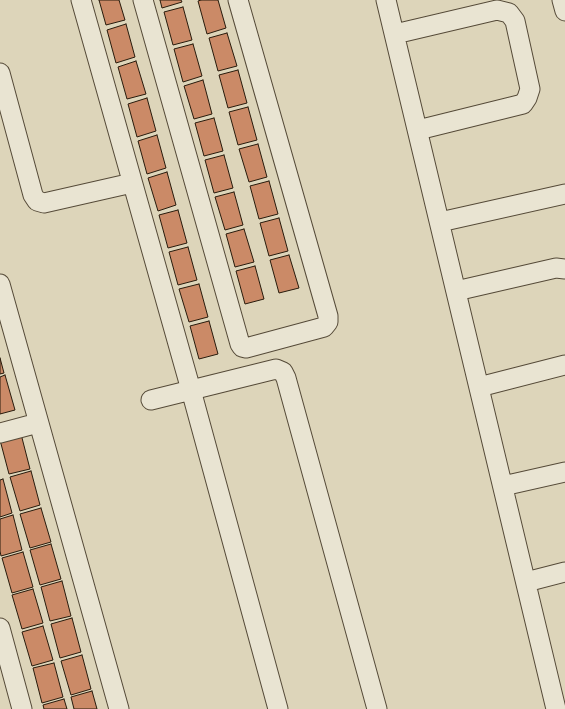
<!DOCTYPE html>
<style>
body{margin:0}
canvas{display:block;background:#ddd5ba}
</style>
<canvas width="565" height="709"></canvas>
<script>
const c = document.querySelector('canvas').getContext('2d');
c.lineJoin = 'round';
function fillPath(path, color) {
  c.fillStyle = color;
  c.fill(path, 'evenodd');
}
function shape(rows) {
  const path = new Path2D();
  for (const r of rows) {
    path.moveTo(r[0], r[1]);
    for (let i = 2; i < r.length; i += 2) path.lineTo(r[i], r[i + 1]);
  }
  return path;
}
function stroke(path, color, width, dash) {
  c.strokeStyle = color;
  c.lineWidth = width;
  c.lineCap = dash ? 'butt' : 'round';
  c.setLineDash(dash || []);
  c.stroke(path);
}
const building = shape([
 [99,0,119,0,125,20,106,25,99,0],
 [160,0,181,0,182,2,162,8,160,0],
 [201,0,218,0,226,28,207,34,198,1,201,0],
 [183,7,192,40,173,45,164,12,183,7],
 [126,24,135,57,116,63,107,30,126,24],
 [227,33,237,66,218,71,209,38,227,33],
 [193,44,202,76,183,82,174,49,193,44],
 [136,61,146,94,127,99,118,67,136,61],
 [238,70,247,103,228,108,219,75,238,70],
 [203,80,212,114,194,119,184,86,203,80],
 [147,98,156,131,137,137,128,104,147,98],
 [248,107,257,140,238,145,229,112,248,107],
 [214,118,223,151,204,156,195,123,214,118],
 [157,135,166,168,147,174,138,141,157,135],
 [258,144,267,177,249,182,239,149,258,144],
 [224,155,233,188,214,193,205,160,224,155],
 [167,172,176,205,158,211,148,178,167,172],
 [269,181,278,214,259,219,250,186,269,181],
 [234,192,243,225,225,230,215,197,234,192],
 [178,210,187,243,168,248,159,215,178,210],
 [279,218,288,251,269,256,260,223,279,218],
 [244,229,254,262,235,267,226,234,244,229],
 [188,247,197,280,178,285,169,252,188,247],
 [289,255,299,288,279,293,270,260,289,255],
 [255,266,264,299,245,304,236,271,255,266],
 [199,284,208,317,189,322,179,289,199,284],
 [209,321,218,354,199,359,190,326,209,321],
 [0,358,4,373,0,374,0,358],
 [5,375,15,410,0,414,0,377,5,375],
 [21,434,30,469,9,474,0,440,21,434],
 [31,471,40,505,20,511,10,477,31,471],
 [3,479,12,513,0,517,0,480,3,479],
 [41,508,51,542,30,548,20,514,41,508],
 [13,515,22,550,1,556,0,551,0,519,13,515],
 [51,544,61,579,40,585,30,550,51,544],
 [23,552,33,587,12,593,2,558,23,552],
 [62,581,71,616,50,621,41,587,62,581],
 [33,589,43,623,22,629,12,595,33,589],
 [72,618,81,652,60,658,51,624,72,618],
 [43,626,53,660,32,666,22,632,43,626],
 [82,655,91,689,71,695,61,661,82,655],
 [54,663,63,697,42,703,33,668,54,663],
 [92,691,97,709,74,709,71,697,92,691],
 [64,699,67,709,44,709,43,705,64,699]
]);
fillPath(building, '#cb8a67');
stroke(building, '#281b0c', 1);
const street = shape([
 [81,0,191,390,278,709],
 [143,0,240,344,242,347,246,348,324,327,328,322,328,316,238,0],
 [386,0,556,709],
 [562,0,565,11],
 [395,34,497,10,509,13,515,21,530,89,527,98,523,104,418,130],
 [0,73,33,195,37,201,44,203,132,183],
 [440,222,565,194],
 [0,284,119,709],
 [456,291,556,268,565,269],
 [479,387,565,365],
 [151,400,276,369,283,372,286,378,377,709],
 [0,433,38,423],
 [503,486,565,472],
 [526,582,565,572],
 [0,628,22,709]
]);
stroke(street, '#554a38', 21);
stroke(street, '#e9e4d2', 19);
</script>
